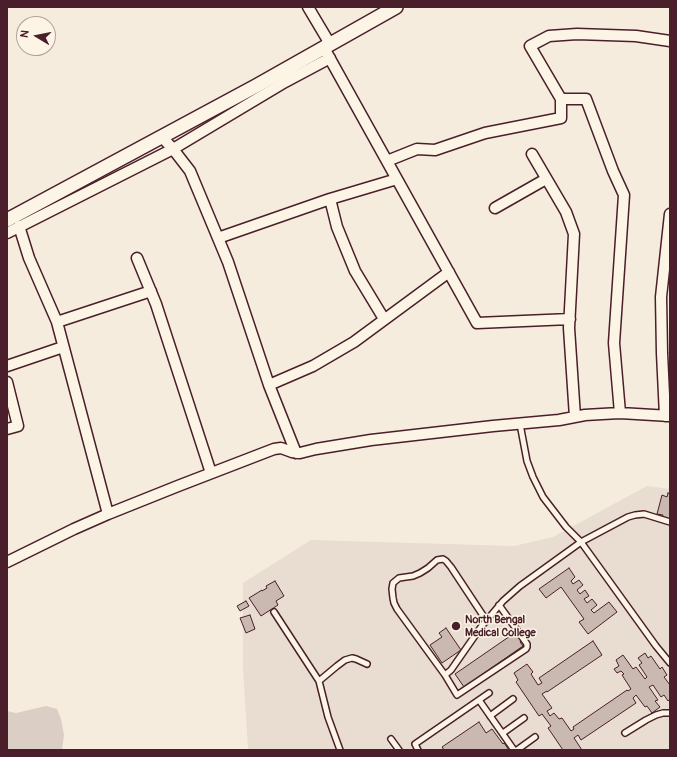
<!DOCTYPE html>
<style>
body{margin:0}
#map{position:relative;width:677px;height:757px;overflow:hidden;background:#f5ecde;font-family:Pangolin,sans-serif}
canvas{display:block}
.frame{position:absolute;inset:0;border:8px solid #4a1f2b;pointer-events:none}
.north{position:absolute;left:16px;top:16px;width:40px;height:40px;box-sizing:border-box;background:#fcf5e5;border:1px solid #b59f9b;border-radius:50%;rotate:280deg;font-size:11px;font-weight:700;line-height:16px;text-align:center;color:#4a1f2b}
.north::after{content:'';display:block;margin:auto;width:14px;height:18px;background:#4a1f2b;clip-path:polygon(50% 0,100% 100%,50% 72%,0 100%)}
</style>
<div id="map">
<canvas width="677" height="757"></canvas>
<div class="frame"></div>
<div class="north">N</div>
</div>
<script>
const c = document.querySelector('canvas').getContext('2d');
c.lineJoin = 'round';
function fillPath(path, color) {
  c.fillStyle = color;
  c.fill(path, 'evenodd');
}
function shape(rows) {
  const path = new Path2D();
  for (const r of rows) {
    path.moveTo(r[0], r[1]);
    for (let i = 2; i < r.length; i += 2) path.lineTo(r[i], r[i + 1]);
  }
  return path;
}
function stroke(path, color, width, dash) {
  c.strokeStyle = color;
  c.lineWidth = width;
  c.lineCap = dash ? 'butt' : 'round';
  c.setLineDash(dash || []);
  c.stroke(path);
}
function drawText(font, color, halo, rows, align = 'center') {
  c.font = font + ' Pangolin,sans-serif';
  c.lineWidth = 3;
  c.setLineDash([]);
  c.textBaseline = 'middle';
  c.strokeStyle = halo;
  c.fillStyle = color;
  for (const [text, x, y, turn = 0] of rows) {
    c.save();
    c.translate(x, y);
    c.rotate((+turn || 0) * Math.PI / 180);
    c.textAlign = isNaN(turn) ? turn : align;
    if (halo) c.strokeText(text, 0, 0);
    c.fillText(text, 0, 0);
    c.restore();
  }
}
fillPath(shape([
 [647,486,670,489,670,750,248,750,248,749,243,669,243,583,311,540,514,546,553,537]
]), '#e8ddd0');
fillPath(shape([
 [46,706,57,709,61,719,64,735,62,750,7,750,7,711,16,713]
]), '#dbcec4');
const building = shape([
 [668,493,670,494,670,520,662,518,663,515,657,514,662,495,667,497,668,493],
 [569,568,575,577,571,581,573,584,579,580,583,585,577,590,580,594,585,590,589,596,584,599,587,603,592,599,597,605,591,610,594,613,609,602,617,612,588,634,579,622,584,619,561,587,546,598,539,589,569,568],
 [275,581,284,596,276,601,278,605,261,616,249,598,262,590,262,591,267,588,266,586,275,581],
 [246,601,249,606,240,611,237,606,246,601],
 [250,615,255,629,246,633,240,618,250,615],
 [446,628,461,650,442,663,430,645,442,637,439,633,446,628],
 [517,633,522,641,520,642,523,646,464,687,455,674,513,634,514,635,517,633],
 [593,641,602,655,547,692,547,691,542,694,552,708,547,711,550,716,554,713,559,719,562,718,571,731,574,729,573,727,627,690,628,691,631,689,622,675,624,674,621,671,617,673,614,669,619,666,616,660,623,655,633,669,636,667,645,679,647,677,639,665,642,663,638,658,645,653,648,658,651,656,660,669,662,667,667,675,664,677,670,685,670,699,668,701,664,695,661,697,653,685,649,687,658,700,655,701,660,707,652,713,647,706,645,707,636,695,633,698,636,703,581,740,578,735,574,738,582,750,563,750,548,728,551,726,542,714,539,716,516,682,518,680,514,673,527,664,533,672,531,674,538,685,542,683,539,678,593,641],
 [479,722,486,733,492,729,503,744,504,743,509,750,444,750,442,747,479,722]
]);
fillPath(building, '#cab9b1');
stroke(building, '#4a1f2b', 1);
const service = shape([
 [520,424,527,461,533,477,543,497,566,527,581,542,628,517,635,515,644,514,670,522],
 [274,612,319,681,328,717,340,750],
 [486,620,451,567,446,561,443,559,437,560,428,568,420,573,413,576,399,578,393,583,392,589,393,598,394,603,397,609,445,675,457,695,526,649,527,647,527,644,499,605],
 [445,675,451,670,481,627,503,601,520,586,581,542,656,646,670,663],
 [319,681,337,666,345,660,352,658,356,659,367,664],
 [479,700,514,750],
 [490,716,513,699],
 [503,733,524,718],
 [625,733,646,720,656,715,663,713,670,713],
 [391,739,399,750],
 [418,750,415,744,489,693],
 [517,750,535,737]
]);
const minor = shape([
 [308,7,330,44],
 [324,48,477,323,570,319],
 [561,99,586,99,613,171,624,195,614,343,620,413],
 [161,136,173,149,190,171,228,262,269,385,296,453],
 [532,154,566,212,574,234,569,328,575,417],
 [387,161,417,149,435,150,485,133,561,118,561,99,530,46,549,36,577,34,636,36,670,41],
 [330,199,337,227,355,271,384,319],
 [495,208,546,179],
 [19,226,29,258,57,322,108,514],
 [7,233,173,149,285,82,330,58],
 [218,238,330,199,397,179],
 [137,258,156,304,211,473],
 [57,322,151,291],
 [7,366,63,347],
 [7,382,18,426,7,429],
 [269,385,313,366,354,342,449,272],
 [665,416,662,353,661,297,670,214],
 [7,562,74,529,108,514,178,486,274,449,281,448,292,452,300,453,316,449,371,440,493,426,559,420,585,415,602,414,620,413,670,416]
]);
const tertiary = shape([
 [7,220,256,86,396,7]
]);
stroke(service, '#4a1f2b', 8);
stroke(minor, '#4a1f2b', 13);
stroke(tertiary, '#4a1f2b', 16);
stroke(service, '#fcf5e5', 5);
stroke(minor, '#fcf5e5', 10);
stroke(tertiary, '#fcf5e5', 13);
for (const [x, y, r, color] of [
 [456,626,5,"#4a1f2b"]
]) {
  const dot = new Path2D();
  dot.arc(x, y, r, 0, 2 * Math.PI);
  c.fillStyle = color;
  c.fill(dot);
  stroke(dot, '#fcf5e5', 1.5);
}
drawText('bold 11px', '#4a1f2b', '#fcf5e5', [
 ["North Bengal",465,620],
 ["Medical College",465,633]
], 'left');
</script>
